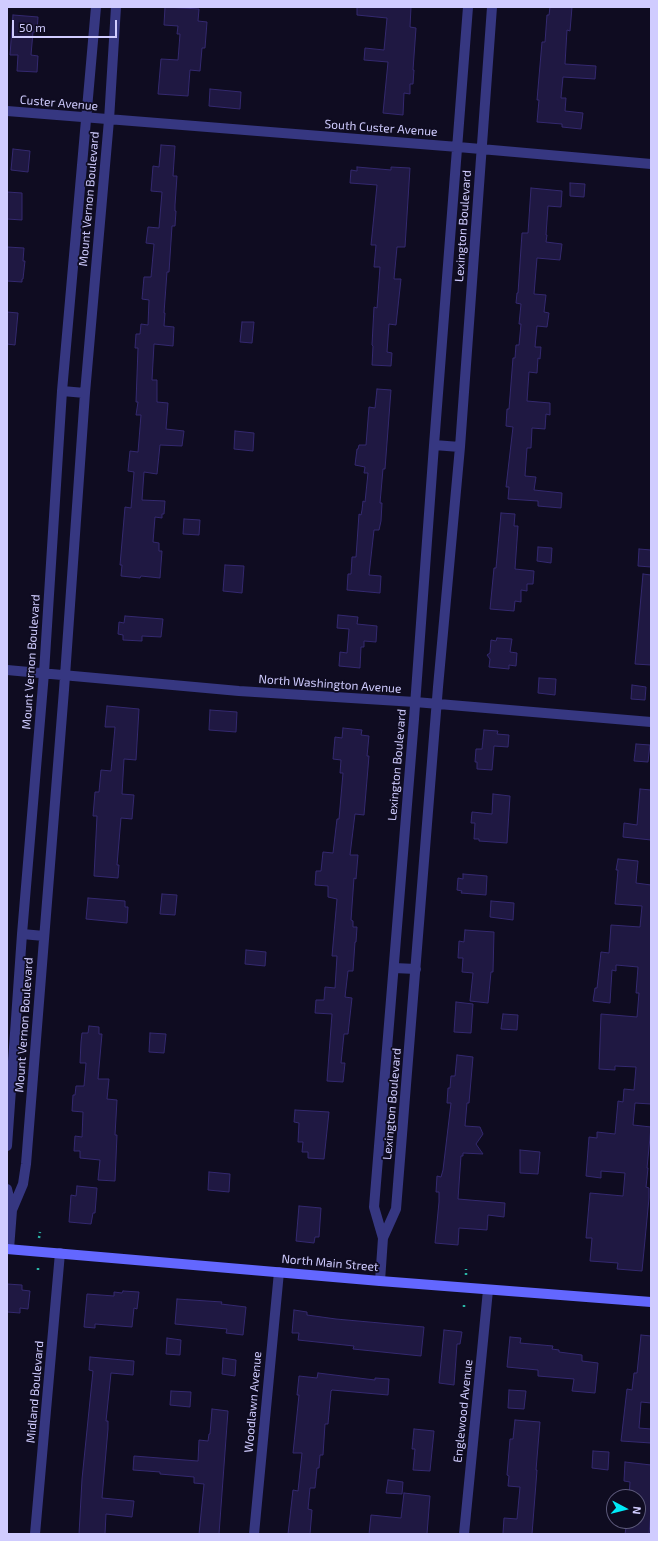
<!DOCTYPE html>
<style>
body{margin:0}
#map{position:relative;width:658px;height:1541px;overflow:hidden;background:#0f0c21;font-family:"Exo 2",sans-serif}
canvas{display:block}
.frame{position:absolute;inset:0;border:8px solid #d0ccff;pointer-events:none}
.north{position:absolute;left:606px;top:1489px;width:40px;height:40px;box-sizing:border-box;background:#0f0c21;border:1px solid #5c597a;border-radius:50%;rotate:97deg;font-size:11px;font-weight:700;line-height:16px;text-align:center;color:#d0ccff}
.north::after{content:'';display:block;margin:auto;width:14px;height:18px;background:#00eaf7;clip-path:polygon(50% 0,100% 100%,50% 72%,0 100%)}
.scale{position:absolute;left:12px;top:20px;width:105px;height:18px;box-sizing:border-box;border:2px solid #d0ccff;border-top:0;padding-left:5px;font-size:12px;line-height:14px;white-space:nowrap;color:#d0ccff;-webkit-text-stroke:3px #0f0c21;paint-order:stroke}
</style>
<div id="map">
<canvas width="658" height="1541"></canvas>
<div class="frame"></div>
<div class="north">N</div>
<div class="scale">50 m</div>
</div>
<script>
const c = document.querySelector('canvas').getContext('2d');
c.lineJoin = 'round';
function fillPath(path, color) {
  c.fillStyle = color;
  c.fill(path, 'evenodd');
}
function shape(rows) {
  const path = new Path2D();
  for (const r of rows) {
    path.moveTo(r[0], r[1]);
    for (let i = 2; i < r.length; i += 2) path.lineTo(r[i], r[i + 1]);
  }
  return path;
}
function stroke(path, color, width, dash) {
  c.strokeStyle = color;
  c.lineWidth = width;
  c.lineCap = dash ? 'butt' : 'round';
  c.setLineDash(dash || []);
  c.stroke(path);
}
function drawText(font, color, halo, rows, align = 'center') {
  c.font = font + ' "Exo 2",sans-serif';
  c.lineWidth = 3.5;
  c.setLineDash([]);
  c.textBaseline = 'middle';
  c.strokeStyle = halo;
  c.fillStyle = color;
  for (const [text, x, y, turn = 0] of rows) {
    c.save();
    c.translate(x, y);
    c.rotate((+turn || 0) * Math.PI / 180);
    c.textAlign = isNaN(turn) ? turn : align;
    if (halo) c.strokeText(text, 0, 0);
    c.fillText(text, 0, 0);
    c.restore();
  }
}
const building = shape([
 [165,7,199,9,198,21,207,22,205,48,202,48,200,71,190,70,188,96,158,94,161,59,178,60,180,34,177,34,178,26,164,25,165,7],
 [357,7,411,7,410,27,416,28,413,70,414,70,413,84,410,84,410,94,404,93,403,115,383,113,388,62,364,60,365,48,384,50,387,18,357,15,357,7],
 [550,7,572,7,570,31,567,30,565,64,596,66,595,79,563,77,561,98,566,98,565,111,583,113,581,129,562,127,562,124,537,122,539,100,537,100,542,42,545,42,547,15,549,15,550,7],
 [13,15,38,17,37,32,33,32,31,55,38,56,37,72,17,71,18,55,10,55,13,15],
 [210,89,241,92,240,109,209,106,210,89],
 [161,145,175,146,173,176,177,176,175,205,175,211,176,211,175,226,172,226,169,272,167,272,164,313,165,313,164,326,174,327,173,346,154,344,152,380,157,380,157,402,168,403,166,429,184,431,182,446,160,445,157,474,144,472,142,500,165,501,164,514,162,514,162,518,155,517,153,542,159,543,159,551,162,551,160,578,141,576,140,578,121,576,122,565,120,565,125,507,131,508,134,472,128,471,130,451,138,452,141,415,136,415,138,402,136,402,138,348,135,348,136,334,140,334,141,324,148,325,149,300,142,299,144,277,151,277,154,244,146,243,148,227,159,228,162,192,151,191,153,166,159,167,161,145],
 [13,149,30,151,28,172,11,170,13,149],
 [357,167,391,170,391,167,410,168,405,247,397,247,394,279,401,279,396,325,389,324,387,352,392,353,391,366,372,365,373,346,372,345,374,307,377,308,380,267,374,267,376,245,371,245,377,185,350,183,351,170,357,171,357,167],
 [570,183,585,184,584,197,570,196,570,183],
 [531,188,562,191,561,207,548,206,546,235,547,235,546,242,562,244,560,260,537,258,534,294,546,295,544,312,549,313,547,327,537,326,535,347,541,347,540,359,538,358,537,373,529,372,527,401,550,403,550,415,546,414,545,429,532,428,531,448,527,448,525,476,536,477,534,490,562,493,561,508,538,506,538,501,508,499,509,487,506,487,513,427,506,426,507,409,509,409,513,358,515,358,516,345,519,345,521,324,519,324,521,304,516,303,517,293,518,293,522,233,528,233,531,188],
 [7,192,22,193,22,220,7,219,7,192],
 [7,247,24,248,23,261,25,261,23,279,22,279,22,282,7,281,7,247],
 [7,312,18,313,15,345,7,344,7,312],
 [242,322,254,322,252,343,240,342,242,322],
 [377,389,391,390,385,469,383,469,380,503,382,503,381,521,379,530,374,530,369,575,381,576,380,593,347,590,348,574,351,574,352,557,356,557,359,514,361,515,362,510,363,501,365,502,368,473,364,473,365,467,355,465,357,449,358,449,359,445,366,445,369,407,375,408,377,389],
 [235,431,254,433,253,451,234,449,235,431],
 [501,513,515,514,514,526,518,526,515,569,534,571,533,584,527,584,527,591,521,590,521,602,515,601,514,611,490,609,494,568,496,568,501,513],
 [184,519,200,520,199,535,183,534,184,519],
 [538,547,552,548,551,563,537,561,538,547],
 [639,549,651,550,651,567,638,566,639,549],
 [225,565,244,566,242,593,223,591,225,565],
 [643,574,651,575,651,665,635,664,643,574],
 [338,615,358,617,357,624,377,626,376,642,364,641,364,647,361,647,360,668,339,666,340,652,347,653,349,629,337,628,338,615],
 [125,616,163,619,161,637,142,636,142,641,123,640,123,635,118,634,119,622,124,623,125,616],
 [497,638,512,639,510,652,517,653,516,666,509,665,509,669,489,667,490,659,487,655,490,653,491,640,496,641,497,638],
 [539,678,556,679,555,695,538,693,539,678],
 [632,685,646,687,645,700,631,699,632,685],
 [107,706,139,709,136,760,124,759,122,794,134,795,132,819,121,818,117,865,119,865,118,878,94,876,97,816,93,816,95,792,99,792,101,770,111,771,115,727,105,727,107,706],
 [210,710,237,712,236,732,209,730,210,710],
 [343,728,362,730,361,735,369,736,367,756,369,756,364,815,355,814,350,855,358,855,356,879,354,878,351,920,353,921,353,927,357,927,356,942,355,942,353,971,348,971,345,997,352,998,348,1034,344,1034,341,1063,345,1063,343,1082,327,1081,332,1014,315,1013,316,1000,324,1000,325,987,335,988,337,956,332,956,337,899,328,897,328,886,315,885,316,871,321,871,323,852,333,853,337,819,339,819,343,773,340,773,341,760,333,759,335,737,342,738,343,728],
 [484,730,498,731,497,734,509,735,508,747,494,746,492,770,477,769,477,762,475,762,476,749,482,749,484,730],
 [636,744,650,745,648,762,634,761,636,744],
 [640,789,651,790,651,840,623,837,624,823,637,825,640,789],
 [493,794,510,796,507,843,479,841,479,839,474,839,475,823,471,823,472,812,492,814,493,794],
 [618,859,638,861,636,883,651,885,651,1104,635,1103,633,1125,651,1127,647,1168,648,1168,646,1187,649,1188,649,1198,642,1271,617,1269,618,1263,590,1261,592,1238,586,1238,590,1193,623,1196,625,1173,601,1171,601,1178,586,1176,589,1137,597,1138,597,1132,615,1134,618,1101,623,1102,624,1089,634,1090,636,1067,615,1066,615,1070,599,1069,601,1014,637,1017,639,993,636,993,638,967,616,965,616,971,612,970,610,1003,593,1001,595,988,597,988,601,952,609,953,611,925,640,927,642,906,615,904,618,870,616,870,618,859],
 [463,874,487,876,486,895,461,893,462,891,457,890,458,878,463,879,463,874],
 [162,894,177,895,175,915,160,914,162,894],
 [88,898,125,901,125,907,128,907,127,923,86,919,88,898],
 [491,901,514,903,513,920,490,917,491,901],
 [465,930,494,932,493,972,491,972,488,1003,470,1001,473,973,462,972,463,958,458,958,459,941,464,942,465,930],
 [246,950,266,952,265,966,245,964,246,950],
 [456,1002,473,1004,471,1033,454,1032,456,1002],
 [503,1014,518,1015,517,1030,501,1029,503,1014],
 [89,1026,99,1027,99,1034,102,1034,98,1079,109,1079,107,1099,117,1100,115,1135,117,1135,115,1181,98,1180,100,1160,80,1158,80,1151,74,1151,75,1136,82,1137,83,1112,72,1111,73,1095,75,1095,76,1086,84,1086,86,1063,80,1063,81,1042,82,1033,88,1033,89,1026],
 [150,1033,166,1034,164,1053,149,1052,150,1033],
 [457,1055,473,1057,469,1103,467,1103,465,1126,480,1127,483,1134,476,1144,483,1154,463,1153,463,1156,461,1156,458,1199,505,1203,504,1217,488,1215,487,1230,459,1228,458,1245,435,1243,439,1202,439,1192,436,1192,437,1176,441,1177,443,1170,451,1103,447,1103,448,1088,450,1088,451,1076,455,1076,457,1055],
 [295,1110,329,1112,324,1159,308,1158,308,1152,302,1152,303,1142,298,1142,299,1123,294,1122,295,1110],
 [520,1150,540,1152,538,1174,520,1173,520,1150],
 [209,1172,230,1174,229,1192,208,1190,209,1172],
 [77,1186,97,1188,95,1213,93,1213,91,1224,69,1222,71,1195,76,1196,77,1186],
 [299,1206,321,1208,319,1237,315,1237,314,1243,296,1241,299,1206],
 [7,1284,22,1285,22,1290,30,1291,28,1309,20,1308,20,1313,7,1312,7,1284],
 [123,1291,139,1292,137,1309,134,1308,132,1327,95,1324,95,1328,84,1327,87,1294,114,1296,114,1292,122,1293,123,1291],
 [177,1299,222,1302,221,1304,246,1307,243,1335,226,1333,227,1329,175,1324,177,1299],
 [294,1310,307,1312,307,1315,336,1319,424,1327,421,1356,353,1349,354,1346,298,1340,299,1333,292,1333,294,1310],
 [444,1330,462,1332,460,1344,457,1344,454,1385,439,1383,444,1330],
 [641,1335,651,1336,651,1403,641,1402,639,1428,651,1429,651,1443,621,1441,627,1389,632,1390,634,1373,637,1373,641,1335],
 [510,1337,521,1338,520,1343,553,1346,552,1349,559,1350,559,1352,582,1355,582,1361,598,1363,595,1393,572,1391,574,1379,538,1376,538,1370,507,1367,510,1337],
 [167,1338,181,1340,180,1355,166,1354,167,1338],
 [90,1357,134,1361,133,1375,111,1373,106,1421,108,1421,108,1429,102,1498,134,1501,132,1517,106,1514,105,1534,79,1534,82,1479,93,1371,89,1370,90,1357],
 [223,1358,236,1360,235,1376,222,1374,223,1358],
 [318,1373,375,1380,375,1378,389,1379,388,1395,332,1390,331,1391,328,1424,325,1424,323,1455,320,1455,319,1468,317,1468,315,1488,310,1488,308,1509,312,1510,310,1534,288,1534,293,1490,298,1491,302,1453,293,1453,299,1395,297,1395,299,1376,317,1378,318,1373],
 [509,1390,526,1391,524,1409,508,1408,509,1390],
 [171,1391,191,1392,190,1407,170,1405,171,1391],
 [212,1409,228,1411,219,1534,199,1534,204,1484,194,1483,194,1477,160,1474,160,1472,133,1470,134,1456,198,1461,199,1440,208,1441,209,1434,210,1434,212,1409],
 [515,1420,540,1422,536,1470,537,1470,532,1534,504,1534,503,1533,504,1518,517,1519,520,1487,508,1486,509,1476,507,1475,510,1439,513,1439,515,1420],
 [414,1429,434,1431,430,1471,413,1470,415,1449,412,1449,414,1429],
 [593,1451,609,1452,608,1470,592,1468,593,1451],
 [625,1462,651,1465,651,1513,649,1534,625,1534,627,1521,638,1521,638,1497,629,1497,630,1482,624,1481,625,1462],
 [388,1480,403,1482,402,1494,386,1493,388,1480],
 [404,1493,430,1496,427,1534,369,1534,371,1515,401,1518,404,1493]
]);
fillPath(building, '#1f1842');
stroke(building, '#34296f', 1);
stroke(shape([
 [39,1238,40,1232],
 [38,1270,38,1265],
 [466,1275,466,1269],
 [464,1307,464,1302]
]), '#2ab5a6', 2.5, [2, 3]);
stroke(shape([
 [7,111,458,147,651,164],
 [62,391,85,393],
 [434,445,460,447],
 [7,670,239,691,415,702,651,722],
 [22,934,44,936],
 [394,968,416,969],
 [7,1146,22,934,44,673,62,391,96,7],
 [7,1189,12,1210],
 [383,1238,396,1209,438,687,460,447,492,7],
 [9,1249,12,1210,23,1184,26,1164,64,690,85,393,109,120,116,7],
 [380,1281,383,1238,374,1207,414,719,434,445,468,7],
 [35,1534,60,1253],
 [254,1534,279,1272],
 [464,1534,488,1290]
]), '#363781', 10);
stroke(shape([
 [7,1249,380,1281,651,1302]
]), '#6367ff', 10);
drawText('12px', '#d0ccff', '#0f0c21', [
 ["Custer Avenue",59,103,5],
 ["South Custer Avenue",381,128,4],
 ["Mount Vernon Boulevard",89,199,-85],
 ["Lexington Boulevard",463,226,-86],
 ["Mount Vernon Boulevard",31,662,-86],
 ["North Washington Avenue",330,684,4],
 ["Lexington Boulevard",397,765,-85],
 ["Mount Vernon Boulevard",24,1025,-86],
 ["Lexington Boulevard",392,1104,-85],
 ["North Main Street",330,1263,5],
 ["Midland Boulevard",35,1392,-85],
 ["Woodlawn Avenue",253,1402,-85],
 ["Englewood Avenue",463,1411,-84]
]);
</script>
